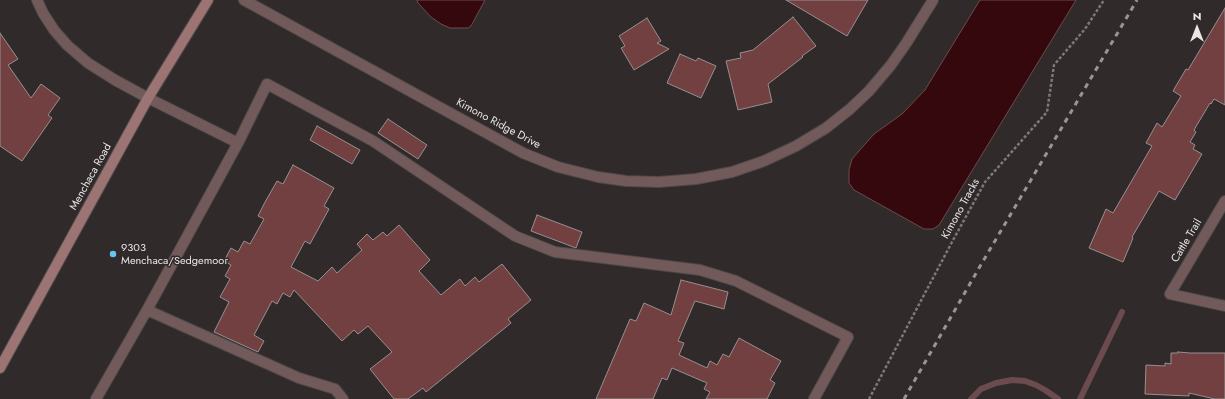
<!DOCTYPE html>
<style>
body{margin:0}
#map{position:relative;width:1225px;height:399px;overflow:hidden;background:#302a2a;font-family:Jost,sans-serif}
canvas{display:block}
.north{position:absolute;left:1177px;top:8px;width:40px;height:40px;-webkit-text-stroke:3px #302a2a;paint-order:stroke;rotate:0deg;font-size:11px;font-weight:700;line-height:16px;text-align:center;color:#ebe7e7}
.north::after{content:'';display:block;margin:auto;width:14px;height:18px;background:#ebe7e7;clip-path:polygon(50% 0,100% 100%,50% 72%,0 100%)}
</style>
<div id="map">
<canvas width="1225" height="399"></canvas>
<div class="north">N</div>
</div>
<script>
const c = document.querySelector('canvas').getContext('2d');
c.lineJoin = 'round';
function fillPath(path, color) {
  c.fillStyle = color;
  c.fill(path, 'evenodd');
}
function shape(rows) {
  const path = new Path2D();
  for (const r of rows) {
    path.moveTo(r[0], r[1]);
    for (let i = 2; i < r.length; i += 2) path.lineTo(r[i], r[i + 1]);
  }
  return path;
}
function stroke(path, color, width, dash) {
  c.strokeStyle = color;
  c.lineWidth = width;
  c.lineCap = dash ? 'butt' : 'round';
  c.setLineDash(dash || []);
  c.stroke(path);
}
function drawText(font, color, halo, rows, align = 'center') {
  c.font = font + ' Jost,sans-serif';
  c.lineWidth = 3;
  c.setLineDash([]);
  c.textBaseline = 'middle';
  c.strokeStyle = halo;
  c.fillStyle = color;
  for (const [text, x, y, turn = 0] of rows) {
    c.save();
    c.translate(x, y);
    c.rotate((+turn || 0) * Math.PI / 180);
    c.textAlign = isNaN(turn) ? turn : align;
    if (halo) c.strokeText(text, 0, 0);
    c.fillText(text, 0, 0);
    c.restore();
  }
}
const water = shape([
 [417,0,485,0,471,26,468,28,450,28,441,24,431,17,418,3,417,0],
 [980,0,1076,0,939,225,933,229,924,229,854,190,849,183,849,170,852,159,874,134,902,114,925,90,980,0]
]);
fillPath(water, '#35080d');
stroke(water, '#6c4b4e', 1);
stroke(shape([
 [971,399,981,389,996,383,1012,380,1025,381,1036,385,1045,390,1058,399],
 [1080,399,1122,312]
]), '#6c4b4e', 6);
const building = shape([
 [786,0,868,0,847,36,786,0],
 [1225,8,1225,105,1214,99,1211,104,1210,103,1194,130,1196,132,1190,142,1195,145,1193,149,1202,154,1175,200,1159,191,1132,237,1133,238,1123,262,1089,248,1106,209,1113,213,1152,146,1146,143,1157,123,1162,127,1181,96,1173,91,1186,69,1188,70,1225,8],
 [793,17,816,46,802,56,803,57,768,84,772,102,738,110,726,61,741,58,740,53,753,50,793,17],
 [647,18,661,41,657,43,669,49,634,70,621,48,625,46,619,36,647,18],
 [0,33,18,59,8,65,31,98,41,84,60,98,48,115,52,118,22,161,0,146,0,33],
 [680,54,696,61,698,58,716,66,701,98,667,83,680,54],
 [388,119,427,145,418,159,378,133,388,119],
 [317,126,360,150,352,164,310,140,317,126],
 [293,165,334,188,324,206,329,209,310,244,305,241,291,267,318,281,332,267,337,273,362,250,357,244,367,234,373,240,383,232,387,236,399,225,430,260,419,271,441,295,460,279,465,286,475,277,479,282,502,264,531,300,508,319,511,323,426,392,423,388,408,399,394,399,370,369,392,352,368,326,358,334,354,330,342,341,294,290,290,297,283,293,277,304,272,301,254,335,264,341,258,352,214,332,229,302,220,297,230,279,225,276,231,265,224,261,231,248,238,252,244,241,250,244,264,219,258,216,264,204,277,181,283,184,293,165],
 [537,215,582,232,576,248,531,231,537,215],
 [681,280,728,292,724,309,695,301,678,341,684,343,679,355,707,368,710,361,717,365,723,354,729,357,739,338,781,361,770,380,775,383,767,399,706,399,710,392,704,389,707,383,672,368,667,380,662,378,653,399,596,399,630,319,636,321,644,303,671,315,681,280],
 [1178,352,1190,353,1225,353,1225,399,1215,399,1189,393,1189,396,1145,394,1146,365,1165,366,1165,363,1171,364,1171,353,1178,353,1178,352]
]);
fillPath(building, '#734041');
stroke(building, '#979090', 1);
const service = shape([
 [148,98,238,143,147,310,299,378,335,389,343,399],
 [238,143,267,84,373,141,515,236,555,252,700,270,736,281,848,337,814,399],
 [96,399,147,310]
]);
const minor = shape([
 [37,0,43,13,54,30,67,45,88,63,115,80,148,98],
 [244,0,523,153,558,167,598,177,626,181,659,182,696,179,732,172,764,161,796,146,826,128,850,109,869,91,891,65,907,42,933,0],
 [1225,201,1170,294,1225,306]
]);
const secondary = shape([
 [0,368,148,98,208,0]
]);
stroke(service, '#4e4848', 12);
stroke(minor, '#4e4848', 12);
stroke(secondary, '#4e4848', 12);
stroke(shape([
 [869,399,952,242,985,182,1047,112,1054,65,1085,29,1104,0]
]), '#7e7979', 2.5, [3, 2]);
stroke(service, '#735a5a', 10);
stroke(minor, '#735a5a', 10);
stroke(secondary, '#9b7473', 10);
stroke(shape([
 [904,399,979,268,1137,0]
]), '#9a9595', 3, [5, 5]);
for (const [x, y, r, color] of [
 [113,254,4,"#66c4ef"]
]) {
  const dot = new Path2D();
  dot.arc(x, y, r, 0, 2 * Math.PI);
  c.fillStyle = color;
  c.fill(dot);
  stroke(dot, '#302a2a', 1.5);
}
drawText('11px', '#ebe7e7', '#302a2a', [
 ["Kimono Ridge Drive",498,124,28],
 ["Menchaca Road",91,177,-61],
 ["Kimono Tracks",961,209,-61],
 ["Cattle Trail",1187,241,-59]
]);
drawText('11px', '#ebe7e7', '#302a2a', [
 ["9303",121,248],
 ["Menchaca/Sedgemoor",121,261]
], 'left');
</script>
